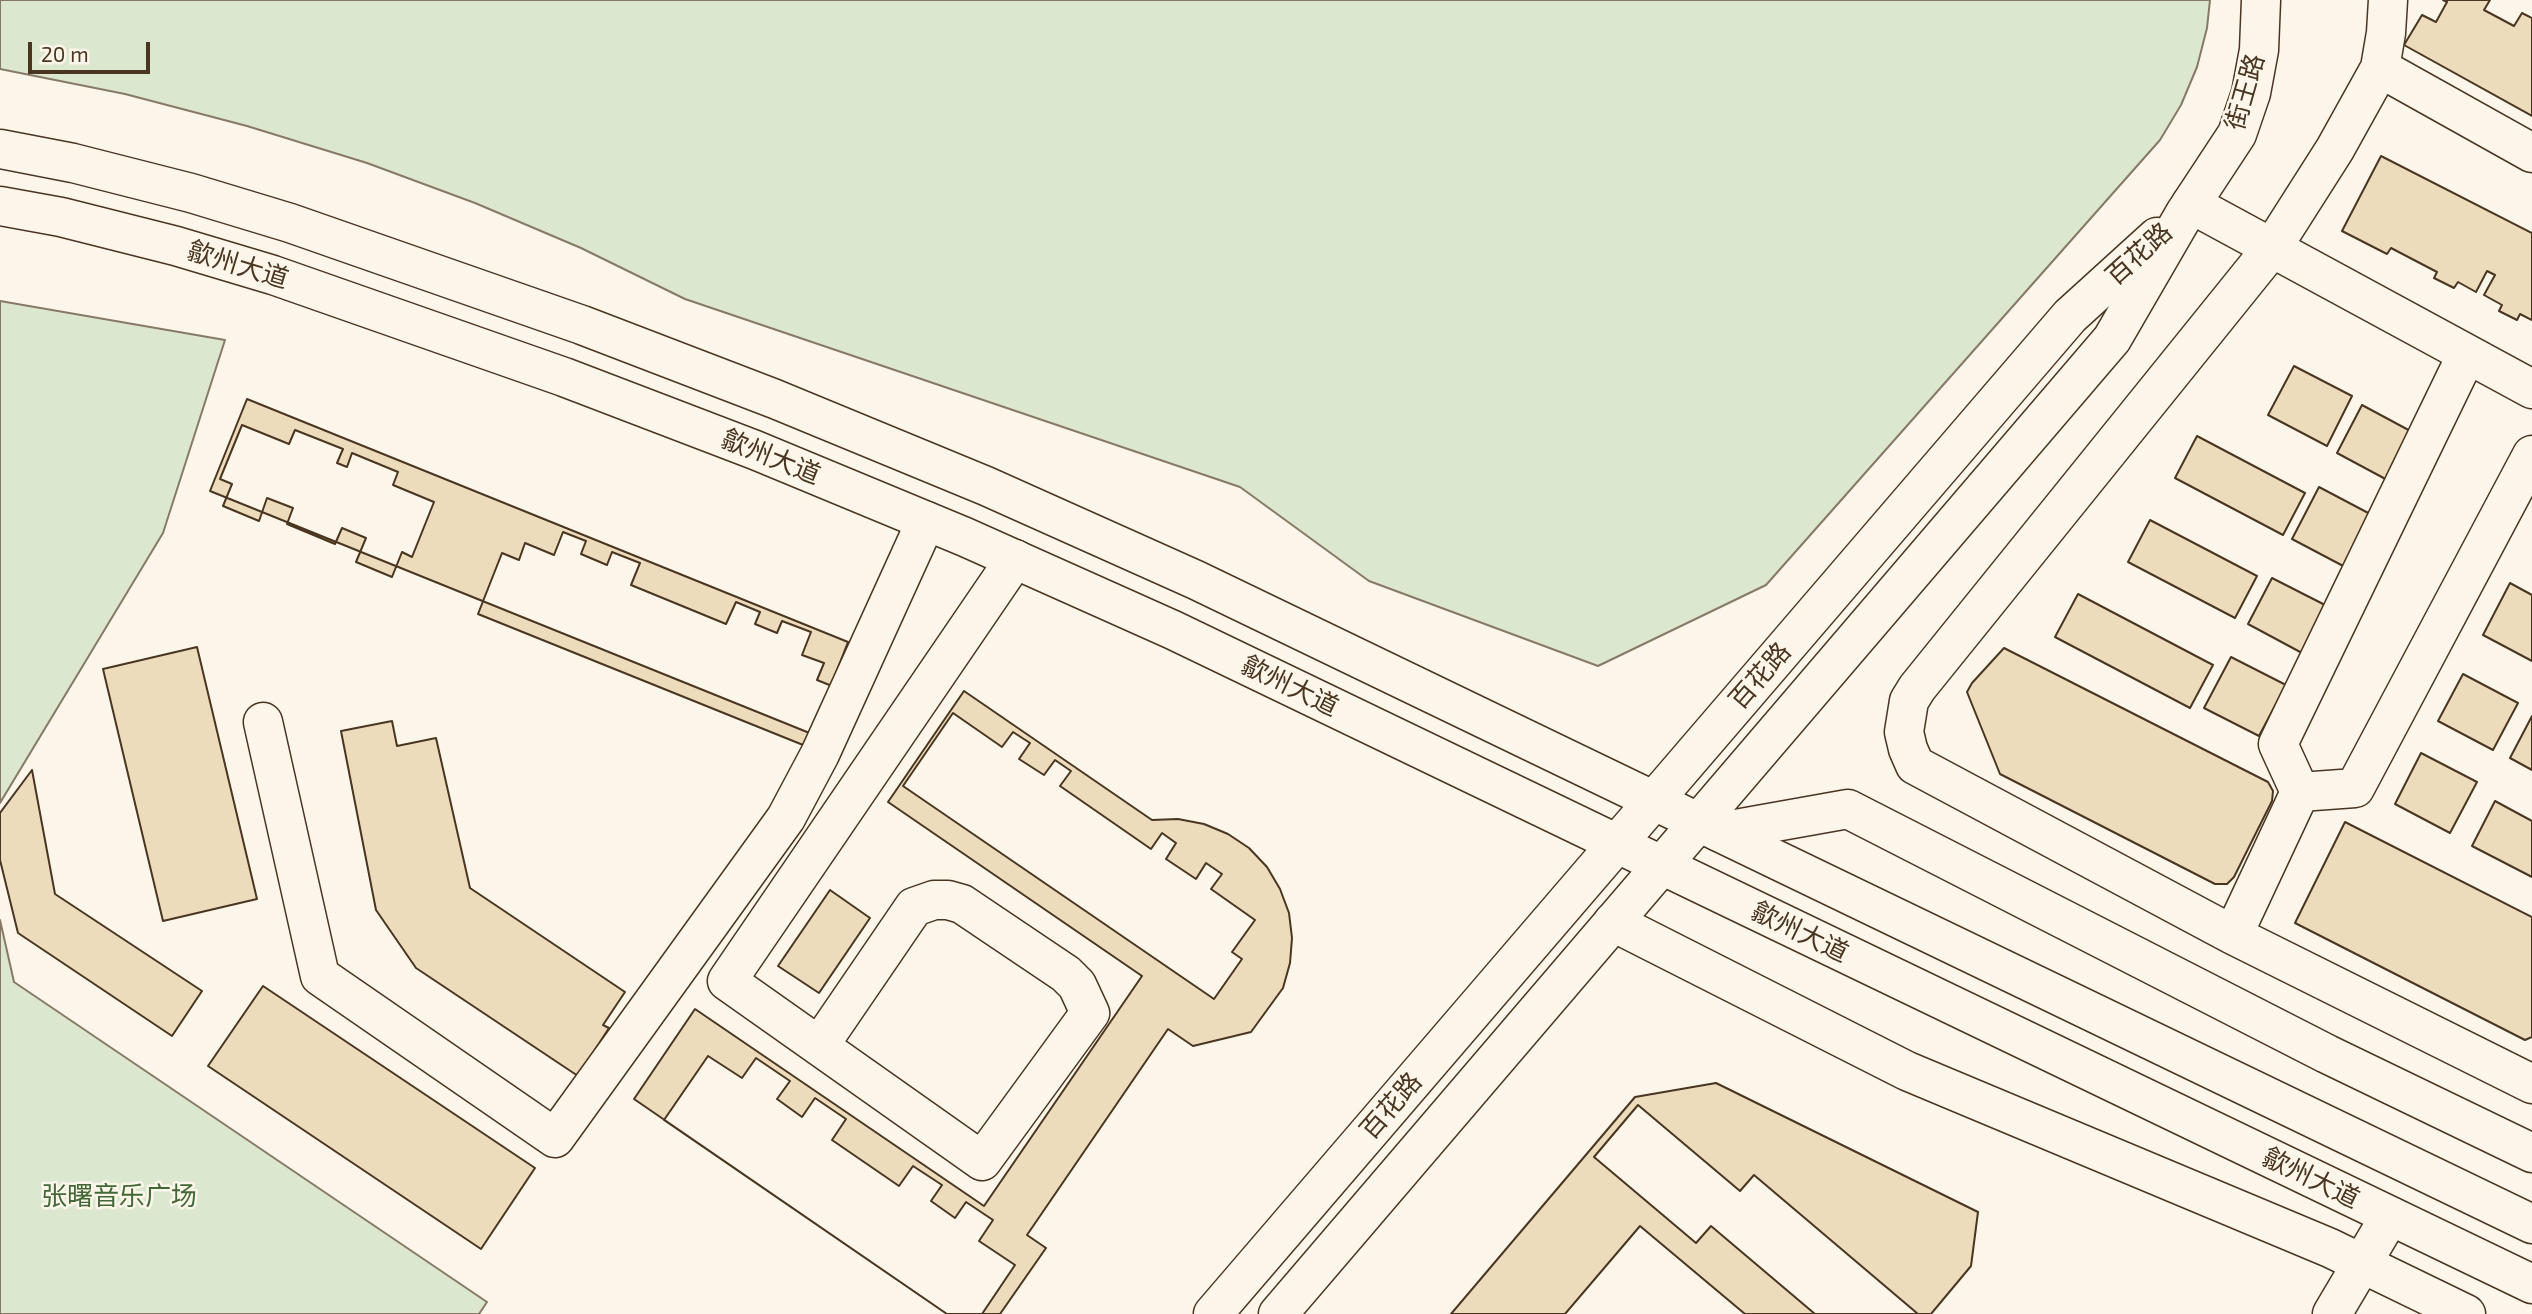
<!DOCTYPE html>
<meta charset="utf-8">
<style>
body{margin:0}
#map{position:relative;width:2532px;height:1314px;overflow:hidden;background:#fbf6e9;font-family:"Exo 2",sans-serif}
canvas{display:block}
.scale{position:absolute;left:28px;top:42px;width:122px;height:32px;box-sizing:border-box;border:4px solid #4a3520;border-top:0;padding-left:9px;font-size:21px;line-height:24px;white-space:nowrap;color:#4a3520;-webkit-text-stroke:5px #fbf6e9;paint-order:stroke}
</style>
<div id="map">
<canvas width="2532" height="1314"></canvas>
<div class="scale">20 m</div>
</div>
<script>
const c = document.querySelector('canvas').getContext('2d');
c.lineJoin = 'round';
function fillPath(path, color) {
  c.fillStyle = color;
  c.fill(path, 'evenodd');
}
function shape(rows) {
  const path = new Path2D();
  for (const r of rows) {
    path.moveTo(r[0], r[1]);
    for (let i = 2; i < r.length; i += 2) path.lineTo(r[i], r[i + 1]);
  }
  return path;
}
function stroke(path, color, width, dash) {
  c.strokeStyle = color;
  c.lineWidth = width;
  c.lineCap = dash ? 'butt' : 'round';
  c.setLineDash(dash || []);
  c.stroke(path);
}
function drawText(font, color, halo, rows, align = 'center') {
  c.font = font + ' "Exo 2","Noto Sans SC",sans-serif';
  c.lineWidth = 5;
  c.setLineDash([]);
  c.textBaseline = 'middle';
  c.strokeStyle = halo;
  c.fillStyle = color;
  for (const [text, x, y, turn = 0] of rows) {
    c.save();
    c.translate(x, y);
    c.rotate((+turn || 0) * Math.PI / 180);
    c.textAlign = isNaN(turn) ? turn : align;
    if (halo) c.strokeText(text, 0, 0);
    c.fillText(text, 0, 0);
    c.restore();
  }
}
const green = shape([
 [0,0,2210,0,2207,28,2197,67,2181,105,2160,140,1766,585,1598,666,1369,581,1240,487,685,299,581,248,475,203,367,163,247,126,125,94,0,69,0,0],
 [0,301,225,340,163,533,0,803,0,301],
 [0,920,14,982,487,1302,479,1314,0,1314,0,920]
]);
fillPath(green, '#dce7d0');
stroke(green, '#887966', 2);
const building = shape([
 [2443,0,2490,0,2484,10,2514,26,2522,13,2532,18,2532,116,2404,45,2422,15,2436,22,2447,2,2443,0],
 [2381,156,2532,233,2532,320,2520,314,2517,320,2499,311,2502,305,2484,295,2495,275,2487,271,2476,292,2458,282,2454,288,2434,278,2437,272,2391,248,2387,254,2342,231,2381,156],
 [2294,366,2352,396,2327,446,2268,415,2294,366],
 [247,399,848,642,812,734,210,491,247,399],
 [2362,405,2416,434,2391,482,2337,453,2362,405],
 [242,425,289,444,295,430,343,449,337,463,347,467,352,453,398,472,393,485,434,502,412,557,402,552,392,577,356,562,366,538,342,528,335,544,287,524,293,508,267,498,259,521,223,506,232,484,220,479,242,425],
 [2197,436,2305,493,2283,535,2175,478,2197,436],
 [2319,487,2374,516,2347,568,2292,539,2319,487],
 [2150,520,2257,576,2235,618,2128,562,2150,520],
 [563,532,586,541,581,554,607,565,612,552,640,563,631,585,726,624,736,602,760,612,755,624,777,633,782,621,811,632,802,655,824,663,817,680,842,690,818,751,478,614,502,553,519,560,525,543,554,555,563,532],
 [2272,578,2327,606,2302,653,2248,624,2272,578],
 [2510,583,2532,595,2532,661,2483,635,2510,583],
 [2078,594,2213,665,2190,708,2055,637,2078,594],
 [197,647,257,899,163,921,103,669,197,647],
 [2004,648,2268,782,2273,791,2272,801,2234,877,2227,884,2215,884,2000,774,1967,692,1972,683,2004,648],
 [2231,657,2286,685,2259,736,2204,708,2231,657],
 [2463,674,2518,703,2493,750,2438,721,2463,674],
 [964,691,1152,820,1178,819,1204,824,1228,834,1249,848,1267,867,1280,889,1289,913,1292,938,1290,963,1283,988,1251,1032,1193,1046,1168,1029,1027,1235,1046,1248,1000,1314,947,1314,634,1099,695,1009,984,1206,1142,976,888,802,964,691],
 [953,713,1002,747,1013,732,1030,743,1019,759,1044,775,1055,760,1071,771,1060,786,1151,849,1162,833,1176,843,1166,859,1196,879,1206,863,1222,874,1211,889,1255,920,1232,952,1242,959,1214,999,903,786,953,713],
 [2532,716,2532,770,2510,758,2532,716],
 [392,721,397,746,436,738,470,888,625,992,603,1025,609,1028,578,1076,416,968,376,910,341,731,392,721],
 [2421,753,2477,782,2450,833,2395,804,2421,753],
 [32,770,55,894,202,991,172,1036,18,933,0,860,0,813,32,770],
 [2495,801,2532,821,2532,877,2472,846,2495,801],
 [2345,822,2532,917,2532,1037,2525,1040,2295,923,2345,822],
 [830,890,870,918,819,993,778,966,830,890],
 [263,986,535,1168,481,1249,208,1066,263,986],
 [708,1056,742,1078,756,1058,790,1081,777,1099,802,1117,815,1098,846,1119,832,1140,899,1186,913,1166,942,1185,931,1201,955,1218,966,1202,993,1220,979,1241,1015,1265,982,1314,947,1314,664,1120,708,1056],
 [1716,1083,1978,1212,1971,1266,1931,1314,1745,1314,1640,1226,1565,1314,1451,1314,1635,1097,1716,1083],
 [1638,1105,1740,1191,1754,1175,1918,1314,1815,1314,1711,1226,1696,1243,1594,1157,1638,1105]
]);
fillPath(building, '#ecdcbc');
stroke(building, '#4a3520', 2);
const minor = shape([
 [2380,68,2386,33,2388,0],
 [2532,153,2380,68,2335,149,2272,248,1917,688,1909,701,1904,732,1908,749,1915,765,2233,935,2532,1084],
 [2191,204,2532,389],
 [263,722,320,976,555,1138,786,818,820,754,926,521],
 [2300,792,2355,788,2532,455],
 [1719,832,1848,809,2327,1054,2532,1153],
 [1613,922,1907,1071,2330,1248,2466,1314],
 [2233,935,2300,792,2278,744,2467,354],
 [819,1046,914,907,934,900,948,900,962,904,1066,974,1077,985,1090,1013,982,1161,727,981,1015,559],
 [2332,1314,2390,1216]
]);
const major = shape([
 [1213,1314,2070,316,2157,237],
 [1278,1314,2112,339,2185,213,2237,134,2251,93,2259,50,2261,0]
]);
const highway = shape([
 [0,149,73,163,191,193,290,223,582,325,775,399,986,486,1196,580,2532,1224],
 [0,206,61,217,176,246,273,275,564,377,755,450,965,537,1173,630,2532,1284]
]);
stroke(minor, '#4a3520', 41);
stroke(major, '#4a3520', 41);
stroke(highway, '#4a3520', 41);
stroke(minor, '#fbf6e9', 38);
stroke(major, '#fbf6e9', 38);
stroke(highway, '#fbf6e9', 38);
drawText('26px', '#4a3520', '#fbf6e9', [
 ["街王路",2245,92,-74],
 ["百花路",2139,254,-42],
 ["歙州大道",238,265,17],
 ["歙州大道",771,457,22],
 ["百花路",1760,676,-49],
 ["歙州大道",1290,686,26],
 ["歙州大道",1800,932,26],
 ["百花路",1391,1106,-49],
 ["歙州大道",2311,1178,26]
]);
drawText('26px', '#436837', '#fbf6e9', [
 ["张曙音乐广场",119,1196]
]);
</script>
